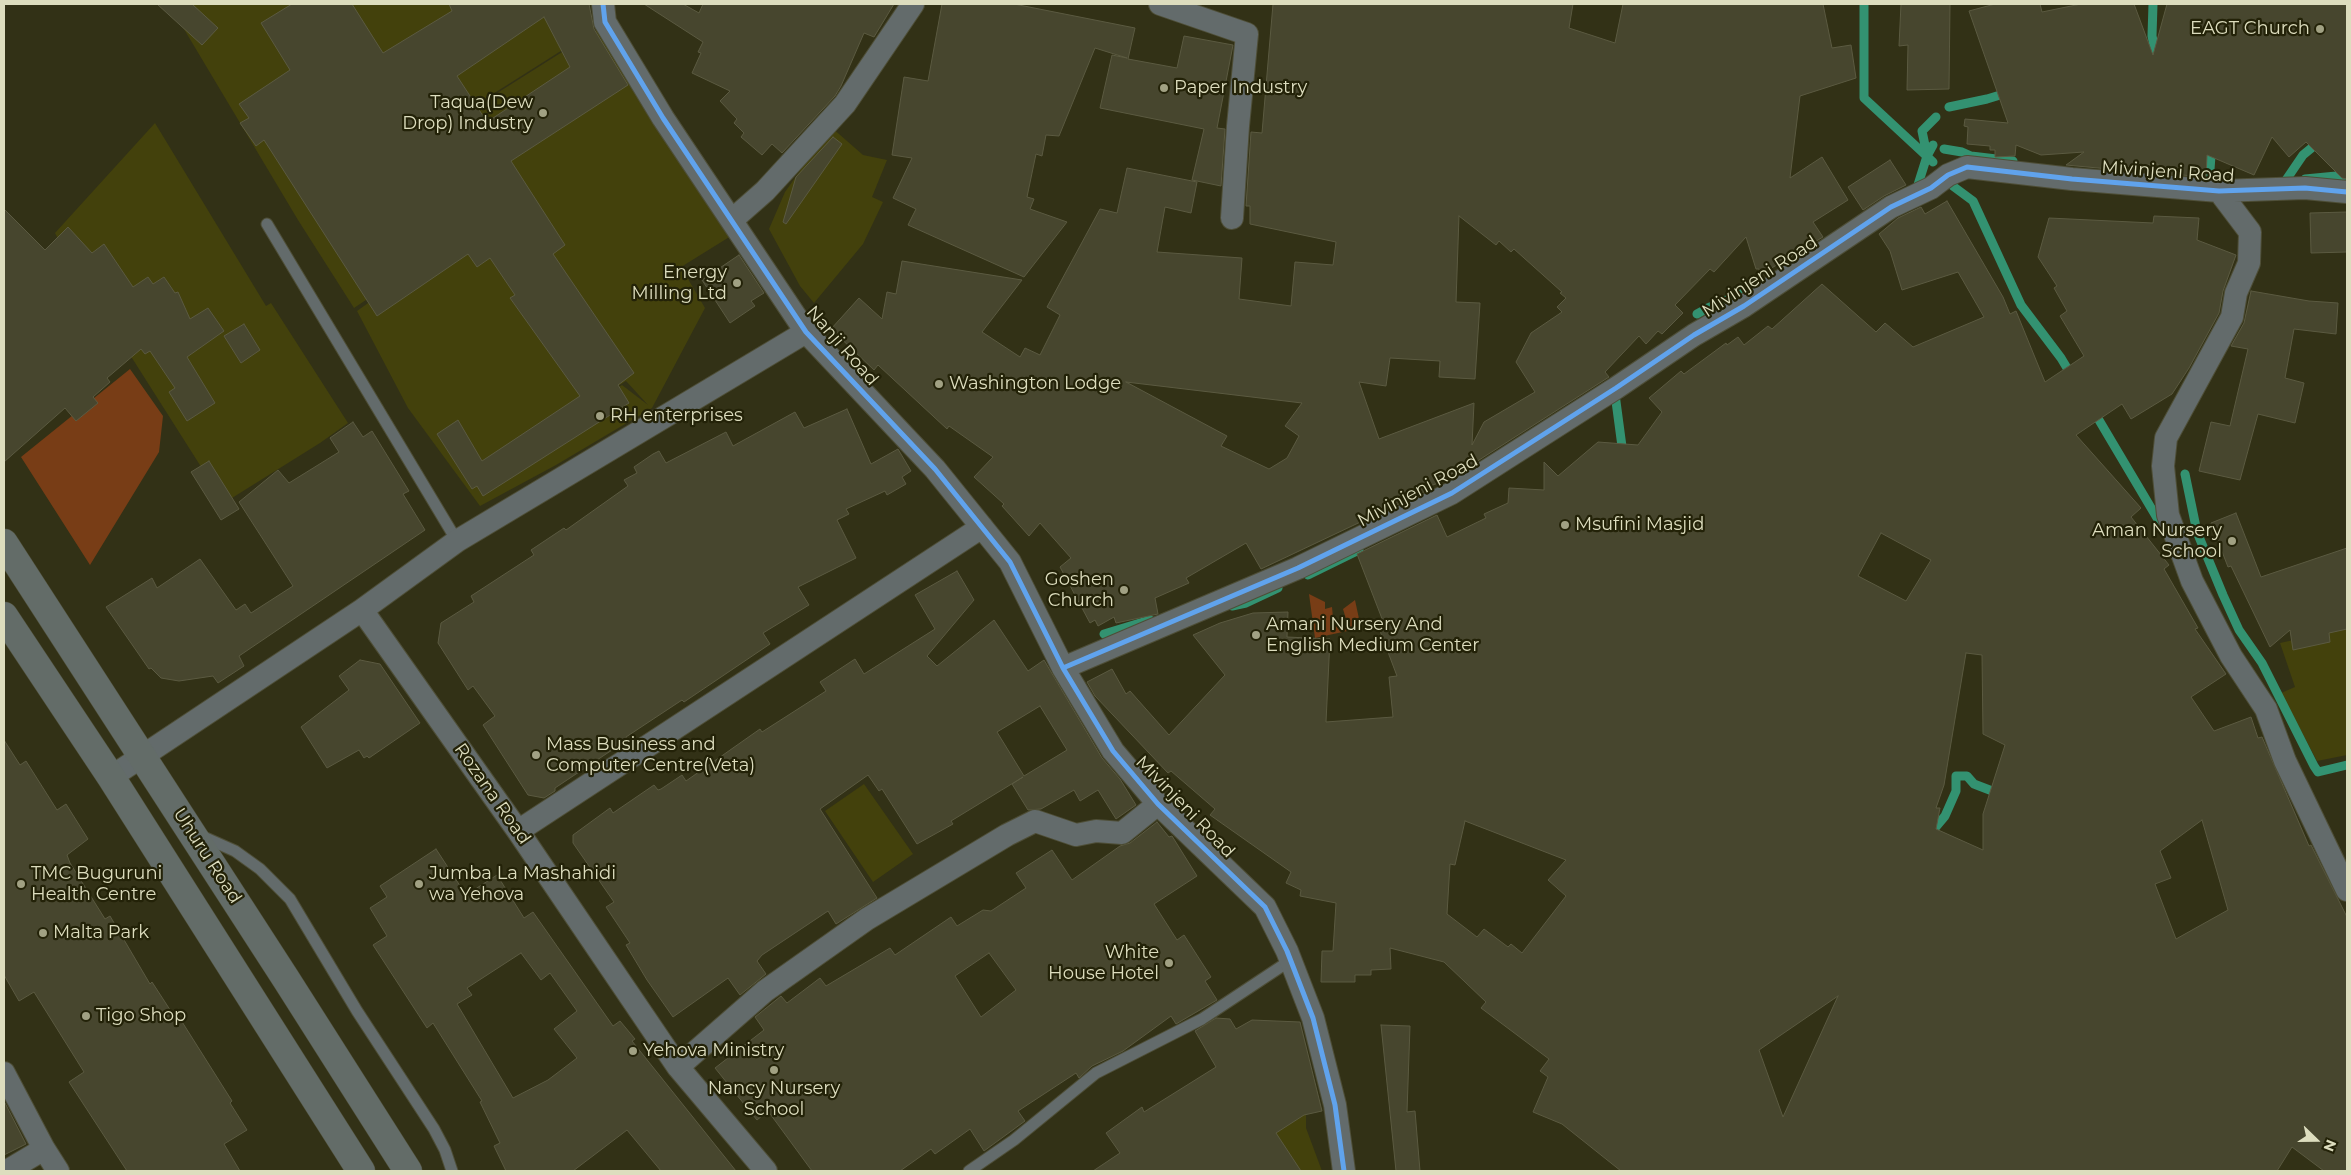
<!DOCTYPE html>
<style>
body{margin:0}
#map{position:relative;width:2351px;height:1175px;overflow:hidden;background:#323116;font-family:Montserrat,sans-serif}
canvas{display:block}
.frame{position:absolute;inset:0;border:5px solid #ddddbe;pointer-events:none}
.north{position:absolute;left:2291px;top:1115px;width:50px;height:50px;-webkit-text-stroke:4px #232208;paint-order:stroke;rotate:112deg;font-size:14px;font-weight:700;line-height:20px;text-align:center;color:#ddddbe}
.north::after{content:'';display:block;margin:auto;width:18px;height:22px;background:#ddddbe;clip-path:polygon(50% 0,100% 100%,50% 72%,0 100%)}
</style>
<div id="map">
<canvas width="2351" height="1175"></canvas>
<div class="frame"></div>
<div class="north">N</div>
</div>
<script>
const c = document.querySelector('canvas').getContext('2d');
c.lineJoin = 'round';
function fillPath(path, color) {
  c.fillStyle = color;
  c.fill(path, 'evenodd');
}
function shape(rows) {
  const path = new Path2D();
  for (const r of rows) {
    path.moveTo(r[0], r[1]);
    for (let i = 2; i < r.length; i += 2) path.lineTo(r[i], r[i + 1]);
  }
  return path;
}
function stroke(path, color, width, dash) {
  c.strokeStyle = color;
  c.lineWidth = width;
  c.lineCap = dash ? 'butt' : 'round';
  c.setLineDash(dash || []);
  c.stroke(path);
}
function drawText(font, color, halo, rows, align = 'center') {
  c.font = font + ' Montserrat,sans-serif';
  c.lineWidth = 4.5;
  c.setLineDash([]);
  c.textBaseline = 'middle';
  c.strokeStyle = halo;
  c.fillStyle = color;
  for (const [text, x, y, turn = 0] of rows) {
    c.save();
    c.translate(x, y);
    c.rotate((+turn || 0) * Math.PI / 180);
    c.textAlign = isNaN(turn) ? turn : align;
    if (halo) c.strokeText(text, 0, 0);
    c.fillText(text, 0, 0);
    c.restore();
  }
}
fillPath(shape([
 [169,4,583,4,594,30,425,137,607,394,622,385,648,405,626,381,607,393,429,136,597,30,731,236,681,267,705,308,652,408,556,465,480,506,408,408,357,311,470,230,354,308,298,220],
 [155,123,266,306,261,309,271,303,348,423,320,443,224,503,66,254,55,233],
 [831,127,863,155,887,160,872,197,883,202,863,244,814,303,800,286,769,229,785,192],
 [2347,620,2347,755,2317,761,2281,693,2295,687,2280,643,2316,635,2314,626],
 [864,784,913,854,873,882,825,811],
 [1306,1110,1306,1128,1322,1171,1193,1171,1252,1133]
]), '#43410c');
fillPath(shape([
 [130,369,163,416,159,452,90,565,21,457],
 [1309,594,1325,602,1325,609,1332,607,1333,618,1338,621,1346,619,1343,609,1355,600,1361,628,1315,638]
]), '#783d16');
stroke(shape([
 [1864,4,1864,98,1933,162],
 [2153,4,2152,36,2157,60],
 [1949,107,1987,99,2010,92],
 [1944,149,1962,152,1971,156,2013,161],
 [1927,155,1922,131,1936,117],
 [2305,179,2347,175],
 [2286,180,2303,155,2320,141],
 [1946,181,1973,201,2021,305,2061,358,2073,378],
 [2209,183,2211,156,2218,148],
 [1916,191,1927,156,1933,145],
 [1697,314,1708,308,1755,288],
 [1615,394,1623,454],
 [2093,410,2163,528],
 [2185,474,2197,532,2223,595,2239,630,2262,663,2314,766,2318,772,2347,765],
 [1308,575,1359,550],
 [1232,606,1246,603,1278,588],
 [1104,634,1150,620],
 [1929,835,1945,816,1956,791,1956,776,1967,776,1974,784,2000,794]
]), '#339271', 9);
const building = shape([
 [157,4,192,4,218,28,202,45,157,4],
 [292,4,352,4,383,53,452,11,449,4,589,4,594,29,628,85,511,161,565,245,553,254,634,373,618,385,629,403,483,496,477,486,472,489,437,434,458,420,482,461,580,396,510,298,515,295,490,258,477,267,468,254,377,316,264,140,256,146,240,123,249,118,239,104,290,70,261,23,292,4],
 [544,17,570,67,487,122,457,76,544,17],
 [644,4,683,4,699,13,703,4,894,4,874,37,864,33,841,86,835,96,782,153,772,144,762,155,741,137,744,133,734,123,737,119,720,101,730,91,692,73,701,53,698,52,703,42,644,4],
 [942,4,1014,4,1135,28,1128,59,1177,68,1184,36,1233,45,1217,128,1225,129,1221,186,1192,180,1204,129,1100,108,1112,55,1127,58,1095,48,1059,136,1046,135,1042,156,1036,154,1027,197,1034,199,1030,209,1067,222,1024,277,908,225,916,209,893,198,912,158,892,155,904,77,928,81,942,4],
 [1273,4,1573,4,1569,28,1615,43,1623,4,1823,4,1832,48,1851,45,1856,78,1800,96,1790,178,1822,157,1848,200,1813,222,1823,237,1760,275,1759,269,1756,269,1746,237,1714,272,1710,269,1675,305,1683,313,1662,334,1658,331,1646,344,1639,336,1605,372,1609,377,1465,469,1451,474,1451,478,1425,488,1426,491,1261,569,1246,543,1186,578,1189,583,1155,598,1158,614,1116,623,1114,617,1098,626,1095,620,1090,623,1060,567,1071,558,1040,523,1029,536,1002,506,1004,504,974,477,993,457,949,426,947,429,878,365,874,370,831,329,859,298,882,319,887,292,896,294,902,261,1022,280,982,332,1020,357,1025,348,1040,355,1060,315,1047,307,1100,209,1117,213,1127,168,1197,182,1191,213,1165,207,1157,252,1242,258,1239,299,1291,306,1295,262,1333,265,1336,242,1250,224,1250,206,1246,206,1251,132,1262,133,1273,4],
 [1459,216,1496,245,1499,241,1511,252,1514,249,1562,292,1560,293,1566,298,1557,307,1562,312,1531,333,1516,362,1535,392,1484,422,1472,445,1474,403,1379,439,1359,382,1386,386,1390,358,1440,361,1439,377,1475,379,1480,303,1456,302,1459,216],
 [1126,382,1302,403,1285,426,1299,436,1287,458,1269,469,1221,446,1227,436,1126,382],
 [1901,4,1950,4,1949,89,1907,90,1908,45,1899,46,1901,4],
 [1995,4,2040,4,2042,12,2081,4,2134,4,2153,55,2167,4,2347,4,2347,179,2342,178,2306,142,2289,157,2272,137,2254,175,2207,155,2206,177,2158,173,2158,164,2109,169,2066,165,2084,152,2041,155,2016,145,2015,156,1995,157,1995,150,1990,150,1990,146,1967,144,1968,127,1964,126,1965,119,2008,123,1969,11,1995,4],
 [833,137,842,144,786,224,783,222,796,177,833,137],
 [1890,160,1906,185,1884,196,1863,210,1848,187,1890,160],
 [1947,201,2003,297,2010,314,2016,311,2045,382,2084,356,2060,316,2067,311,2054,288,2057,286,2038,257,2049,218,2153,223,2154,216,2199,218,2197,240,2236,255,2223,291,2219,313,2189,368,2172,394,2131,419,2122,404,2076,435,2141,508,2131,517,2169,565,2164,569,2198,628,2195,629,2226,674,2191,697,2214,731,2251,717,2258,738,2262,737,2309,846,2311,845,2347,917,2347,1171,2324,1171,2292,1147,2277,1171,1621,1171,1562,1124,1533,1112,1548,1077,1540,1071,1549,1059,1481,1008,1486,1002,1444,962,1390,948,1391,969,1371,970,1371,975,1355,975,1355,982,1321,982,1322,951,1333,951,1336,903,1300,896,1301,890,1286,883,1291,872,1210,815,1215,809,1171,771,1168,773,1095,696,1087,682,1112,669,1126,694,1130,691,1169,735,1225,675,1193,635,1220,623,1253,613,1288,612,1287,637,1330,639,1326,722,1393,717,1389,677,1397,676,1380,631,1386,629,1357,554,1437,515,1447,537,1486,518,1484,514,1508,503,1509,488,1544,490,1544,462,1558,476,1598,442,1638,445,1662,412,1649,398,1681,371,1684,374,1726,343,1727,345,1738,337,1744,345,1768,326,1772,329,1822,284,1876,332,1885,323,1913,347,1984,317,1958,272,1902,290,1890,251,1879,234,1898,218,1921,207,1925,214,1947,201],
 [1881,533,1931,560,1906,601,1858,576,1881,533],
 [1966,653,1982,655,1983,734,2005,745,1983,814,1983,850,1936,829,1940,808,1936,808,1944,785,1966,653],
 [2202,820,2228,910,2176,939,2155,884,2171,878,2160,851,2202,820],
 [1465,821,1566,860,1548,880,1566,896,1522,953,1511,944,1508,947,1484,929,1477,937,1447,914,1450,864,1455,865,1465,821],
 [1838,996,1783,1117,1759,1050,1838,996],
 [4,209,45,250,68,227,92,253,104,244,133,287,148,277,153,284,164,277,175,293,178,292,190,319,208,308,224,331,187,357,215,403,187,421,169,392,175,388,150,351,145,354,141,349,107,378,110,382,93,397,98,403,76,421,65,408,4,462,4,209],
 [2347,212,2347,252,2311,253,2310,213,2347,212],
 [739,255,764,293,751,301,755,306,730,323,702,280,739,255],
 [2251,291,2309,301,2338,303,2336,334,2294,329,2285,378,2304,383,2295,423,2258,414,2240,480,2199,471,2211,422,2230,426,2248,349,2231,346,2244,323,2251,291],
 [244,324,260,350,241,363,224,336,244,324],
 [847,409,871,464,898,449,911,471,902,477,906,484,887,495,885,491,846,509,849,514,837,520,856,558,798,587,809,605,763,633,770,644,684,702,682,700,626,737,627,740,555,788,555,791,544,798,528,795,483,725,495,716,473,686,468,690,438,643,441,623,474,602,471,596,534,555,531,550,564,528,566,530,628,486,624,480,637,473,634,467,653,454,659,451,666,463,726,432,733,446,795,412,804,428,847,409],
 [353,422,363,437,372,431,409,491,403,494,425,530,239,656,244,666,218,683,213,676,179,681,161,678,151,668,149,669,106,607,152,578,157,588,200,559,236,610,245,604,251,613,293,586,239,502,278,470,289,483,339,452,330,438,353,422],
 [209,461,239,509,221,520,191,472,209,461],
 [2236,513,2261,577,2347,548,2347,629,2329,633,2330,642,2293,650,2290,630,2270,647,2231,566,2228,567,2211,523,2236,513],
 [957,571,974,600,927,656,937,666,994,620,1028,671,1044,660,1102,758,1120,779,1136,805,1116,819,1098,790,1080,801,1074,790,1041,809,1028,810,1012,784,1023,777,951,821,953,824,917,844,882,789,879,791,868,775,820,809,877,898,836,924,828,911,762,955,757,961,766,974,740,995,728,978,673,1017,647,980,626,945,630,943,606,907,614,902,573,843,573,835,610,808,613,813,654,785,658,790,661,789,682,775,686,781,760,729,762,732,826,691,820,682,855,659,864,674,935,629,915,595,957,571],
 [1040,706,1067,750,1024,776,997,732,1040,706],
 [360,660,380,664,420,723,369,758,367,756,364,758,359,750,327,768,301,727,349,690,339,676,360,660],
 [4,740,20,765,26,761,57,810,66,804,88,839,67,855,70,863,105,919,110,916,150,984,152,982,176,1019,179,1017,232,1101,230,1103,247,1130,224,1144,240,1171,127,1171,69,1082,84,1072,34,992,19,1001,4,975,4,740],
 [1157,822,1169,837,1172,836,1197,876,1154,904,1177,940,1184,935,1211,977,1205,981,1217,1000,1176,1024,1171,1016,1123,1051,1092,1066,1079,1078,1076,1073,1018,1111,1025,1121,984,1151,970,1129,935,1154,931,1149,900,1171,812,1171,768,1111,757,1120,715,1068,764,1030,755,1017,781,996,787,1003,820,978,826,986,890,948,895,955,951,917,957,926,983,910,991,911,1026,888,1016,873,1052,850,1072,880,1120,846,1130,843,1157,822],
 [989,953,1016,990,981,1017,955,976,989,953],
 [436,849,466,895,497,875,524,918,533,912,613,1026,620,1021,635,1039,632,1041,736,1171,661,1171,627,1130,573,1171,506,1171,494,1146,500,1143,480,1102,482,1101,433,1023,427,1028,373,945,387,936,370,908,387,897,380,886,436,849],
 [521,953,541,980,550,973,577,1011,554,1029,577,1058,548,1080,513,1098,457,1004,472,995,467,988,521,953],
 [1216,1018,1230,1019,1236,1029,1252,1020,1300,1022,1322,1111,1304,1115,1276,1133,1301,1171,1093,1171,1120,1153,1106,1133,1142,1107,1144,1112,1216,1067,1195,1031,1216,1018],
 [1381,1025,1410,1026,1407,1112,1415,1111,1420,1171,1396,1171,1381,1025],
 [4,1101,26,1144,4,1155,4,1101]
]);
fillPath(building, '#47462e');
stroke(building, '#5b5a41', 1);
const service = shape([
 [267,224,457,541],
 [199,835,235,851,260,869,290,899,357,1011,434,1129,445,1150,452,1171],
 [969,1171,1014,1140,1096,1073,1202,1019,1291,960]
]);
const minor = shape([
 [603,4,605,22,663,118,806,332,935,469,1010,562,1063,668,1113,751,1158,804,1265,907,1287,951,1313,1018,1335,1105,1344,1171],
 [1160,4,1247,34,1238,126,1232,218],
 [2219,191,2250,232,2249,263,2236,293,2232,317,2166,438,2163,466,2168,515,2192,581,2231,656,2266,709,2285,761,2347,890],
 [732,220,765,191,845,104,913,4],
 [362,610,518,831,678,1067,766,1171],
 [1063,668,1298,568,1452,493,1616,388,1694,335,1744,306,1891,207,1931,188,1948,175,1967,167,2072,179,2219,191,2305,188,2347,192],
 [111,777,362,610,457,541,806,332],
 [518,831,982,527],
 [678,1067,765,991,867,919,1007,835,1035,821,1076,835,1096,831,1122,833,1158,804],
 [4,1073,44,1149,58,1171],
 [7,1171,44,1149]
]);
const secondary = shape([
 [4,543,286,979,408,1171],
 [4,616,111,777,361,1171]
]);
stroke(service, '#4e4e37', 13);
stroke(minor, '#4e4e37', 24);
stroke(secondary, '#4e4e37', 29);
stroke(service, '#636b6b', 11);
stroke(minor, '#636b6b', 22);
stroke(secondary, '#636c68', 28);
stroke(shape([
 [603,4,605,22,663,118,806,332,935,469,1010,562,1063,668,1113,751,1158,804,1265,907,1287,951,1313,1018,1335,1105,1344,1171],
 [1063,668,1298,568,1452,493,1616,388,1694,335,1744,306,1891,207,1931,188,1948,175,1967,167,2072,179,2219,191,2305,188,2347,192]
]), '#60a3ed', 5);
for (const [x, y, r, color] of [
 [2320,29,5,"#a1a183"],
 [1164,88,5,"#a1a183"],
 [543,113,5,"#a1a183"],
 [737,283,5,"#a1a183"],
 [939,384,5,"#a1a183"],
 [600,416,5,"#a1a183"],
 [1565,525,5,"#a1a183"],
 [2232,541,5,"#a1a183"],
 [1124,590,5,"#a1a183"],
 [1256,635,5,"#a1a183"],
 [536,755,5,"#a1a183"],
 [21,884,5,"#a1a183"],
 [419,884,5,"#a1a183"],
 [43,933,5,"#a1a183"],
 [1169,963,5,"#a1a183"],
 [86,1016,5,"#a1a183"],
 [633,1051,5,"#a1a183"],
 [774,1070,5,"#a1a183"]
]) {
  const dot = new Path2D();
  dot.arc(x, y, r, 0, 2 * Math.PI);
  c.fillStyle = color;
  c.fill(dot);
  stroke(dot, '#232208', 2);
}
drawText('18px', '#ddddbe', '#232208', [
 ["EAGT Church",2310,29,"right"],
 ["Paper Industry",1174,88],
 ["Taqua(Dew",533,103,"right"],
 ["Drop) Industry",533,124,"right"],
 ["Energy",727,273,"right"],
 ["Milling Ltd",727,294,"right"],
 ["Washington Lodge",949,384],
 ["RH enterprises",610,416],
 ["Msufini Masjid",1575,525],
 ["Aman Nursery",2222,531,"right"],
 ["School",2222,552,"right"],
 ["Goshen",1114,580,"right"],
 ["Church",1114,601,"right"],
 ["Amani Nursery And",1266,625],
 ["English Medium Center",1266,646],
 ["Mass Business and",546,745],
 ["Computer Centre(Veta)",546,766],
 ["TMC Buguruni",31,874],
 ["Health Centre",31,895],
 ["Jumba La Mashahidi",429,874],
 ["wa Yehova",429,895],
 ["Malta Park",53,933],
 ["White",1159,953,"right"],
 ["House Hotel",1159,974,"right"],
 ["Tigo Shop",96,1016],
 ["Yehova Ministry",643,1051],
 ["Nancy Nursery",774,1089,"center"],
 ["School",774,1110,"center"]
], 'left');
drawText('18px', '#ddddbe', '#232208', [
 ["Mivinjeni Road",2168,172,4],
 ["Mivinjeni Road",1760,277,-33],
 ["Nanji Road",842,346,49],
 ["Mivinjeni Road",1418,491,-28],
 ["Rozana Road",492,794,55],
 ["Mivinjeni Road",1185,807,46],
 ["Uhuru Road",207,856,57]
]);
</script>
